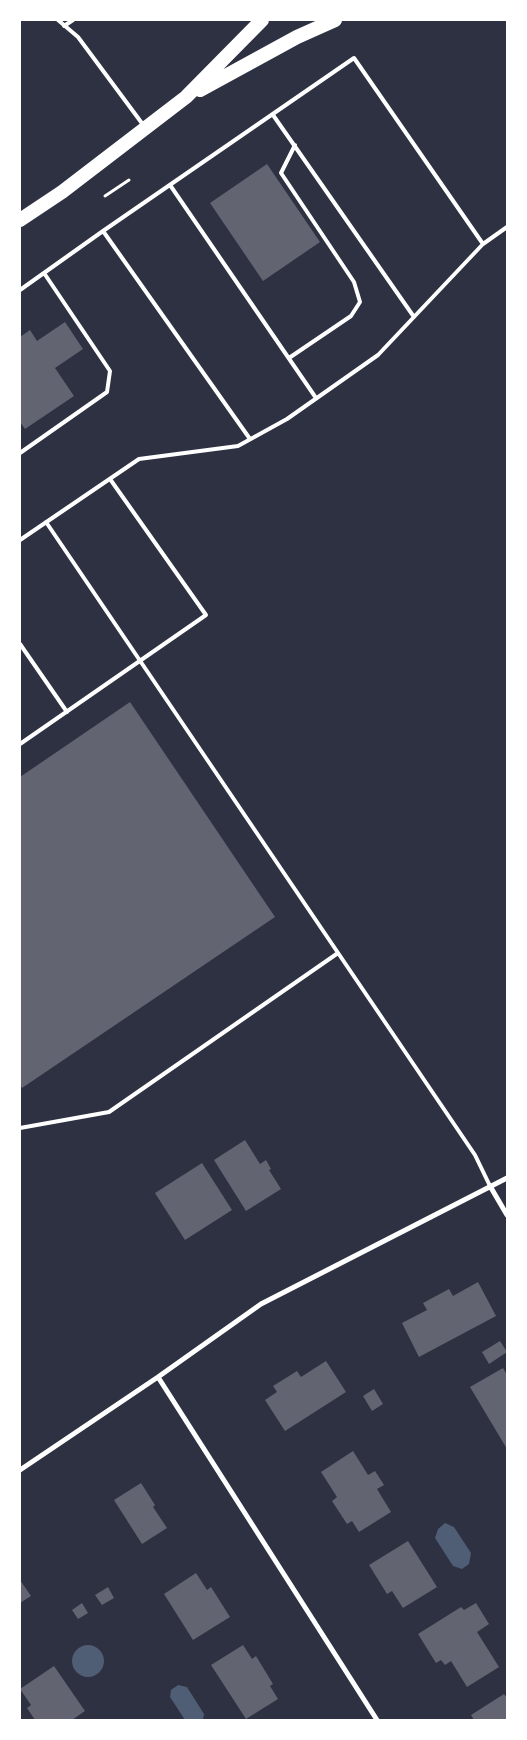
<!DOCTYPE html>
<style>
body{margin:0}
#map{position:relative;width:527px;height:1740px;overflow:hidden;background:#2d3142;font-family:"IBM Plex Serif",serif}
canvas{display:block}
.frame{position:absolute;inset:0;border:21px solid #fff;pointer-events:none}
</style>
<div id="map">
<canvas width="527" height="1740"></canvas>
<div class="frame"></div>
</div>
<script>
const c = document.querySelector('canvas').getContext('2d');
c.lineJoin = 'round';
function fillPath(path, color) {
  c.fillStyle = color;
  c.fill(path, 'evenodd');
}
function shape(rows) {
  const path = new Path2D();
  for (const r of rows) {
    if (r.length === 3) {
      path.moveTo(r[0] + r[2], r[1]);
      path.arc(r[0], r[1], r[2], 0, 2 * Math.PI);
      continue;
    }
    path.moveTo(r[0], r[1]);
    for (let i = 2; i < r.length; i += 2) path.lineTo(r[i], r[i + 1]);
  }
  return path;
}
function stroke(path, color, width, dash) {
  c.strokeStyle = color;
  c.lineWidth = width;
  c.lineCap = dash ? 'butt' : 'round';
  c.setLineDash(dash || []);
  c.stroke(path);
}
fillPath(shape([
 [445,1523,454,1527,471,1553,469,1564,462,1569,453,1566,435,1538,438,1529],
 [88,1661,16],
 [178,1685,187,1687,204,1714,203,1720,185,1720,170,1697,171,1690]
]), '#4f5d75');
fillPath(shape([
 [267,164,320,242,263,281,210,203],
 [65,322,83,349,55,368,74,396,25,429,20,422,20,337,30,330,37,341],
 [130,702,275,917,22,1088,20,1084,20,777],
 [245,1140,260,1164,266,1160,271,1169,269,1170,281,1189,246,1211,214,1160],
 [202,1163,232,1210,185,1240,155,1193],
 [478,1282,496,1316,419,1357,402,1323,427,1310,423,1303,449,1289,453,1296],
 [500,1341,507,1352,489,1364,482,1352],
 [326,1361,346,1392,285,1431,265,1400,277,1392,273,1386,297,1371,301,1377],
 [503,1368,507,1375,507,1449,470,1387],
 [374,1389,383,1404,372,1411,363,1396],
 [353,1451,368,1475,375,1471,384,1485,377,1489,391,1512,359,1532,352,1521,347,1524,332,1501,337,1497,321,1472],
 [141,1483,155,1505,153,1507,167,1528,142,1544,114,1500],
 [408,1541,437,1587,403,1608,392,1591,387,1594,369,1565],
 [196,1573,207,1590,211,1587,230,1617,193,1640,164,1594],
 [20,1580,31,1596,20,1603],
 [108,1587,114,1598,102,1605,95,1595],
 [82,1603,88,1613,78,1619,72,1610],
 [476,1603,489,1624,477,1632,499,1667,467,1687,451,1661,445,1665,441,1660,436,1663,418,1634,461,1607,464,1610],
 [243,1645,252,1659,256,1656,273,1684,270,1686,278,1699,246,1719,211,1665],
 [54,1666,85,1711,72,1720,35,1720,27,1708,31,1705,20,1689],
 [504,1694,507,1698,507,1720,474,1720,471,1715]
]), '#626471');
stroke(shape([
 [105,196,129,180]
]), '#fff', 3);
stroke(shape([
 [58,20,78,37,144,126],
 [64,26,73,20],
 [273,115,414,317],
 [170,185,316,398],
 [20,290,103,231],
 [289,358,351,316,360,302,354,282,281,173,295,145],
 [250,439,103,231,354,58,483,244],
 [20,453,107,392,110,371,44,273],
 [46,522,475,1155,490,1186],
 [20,540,139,459,238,446,287,419,378,355,483,244,507,227],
 [20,644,67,712],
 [20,744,206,615,110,479],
 [20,1128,109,1112,338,953]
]), '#fff', 4);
stroke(shape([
 [490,1186,507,1215],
 [158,1377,377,1720],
 [20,1470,158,1377,261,1304,507,1178]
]), '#fff', 5);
stroke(shape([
 [200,90,297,37,335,20],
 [20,220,62,192,186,97,262,20]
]), '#fff', 14);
</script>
